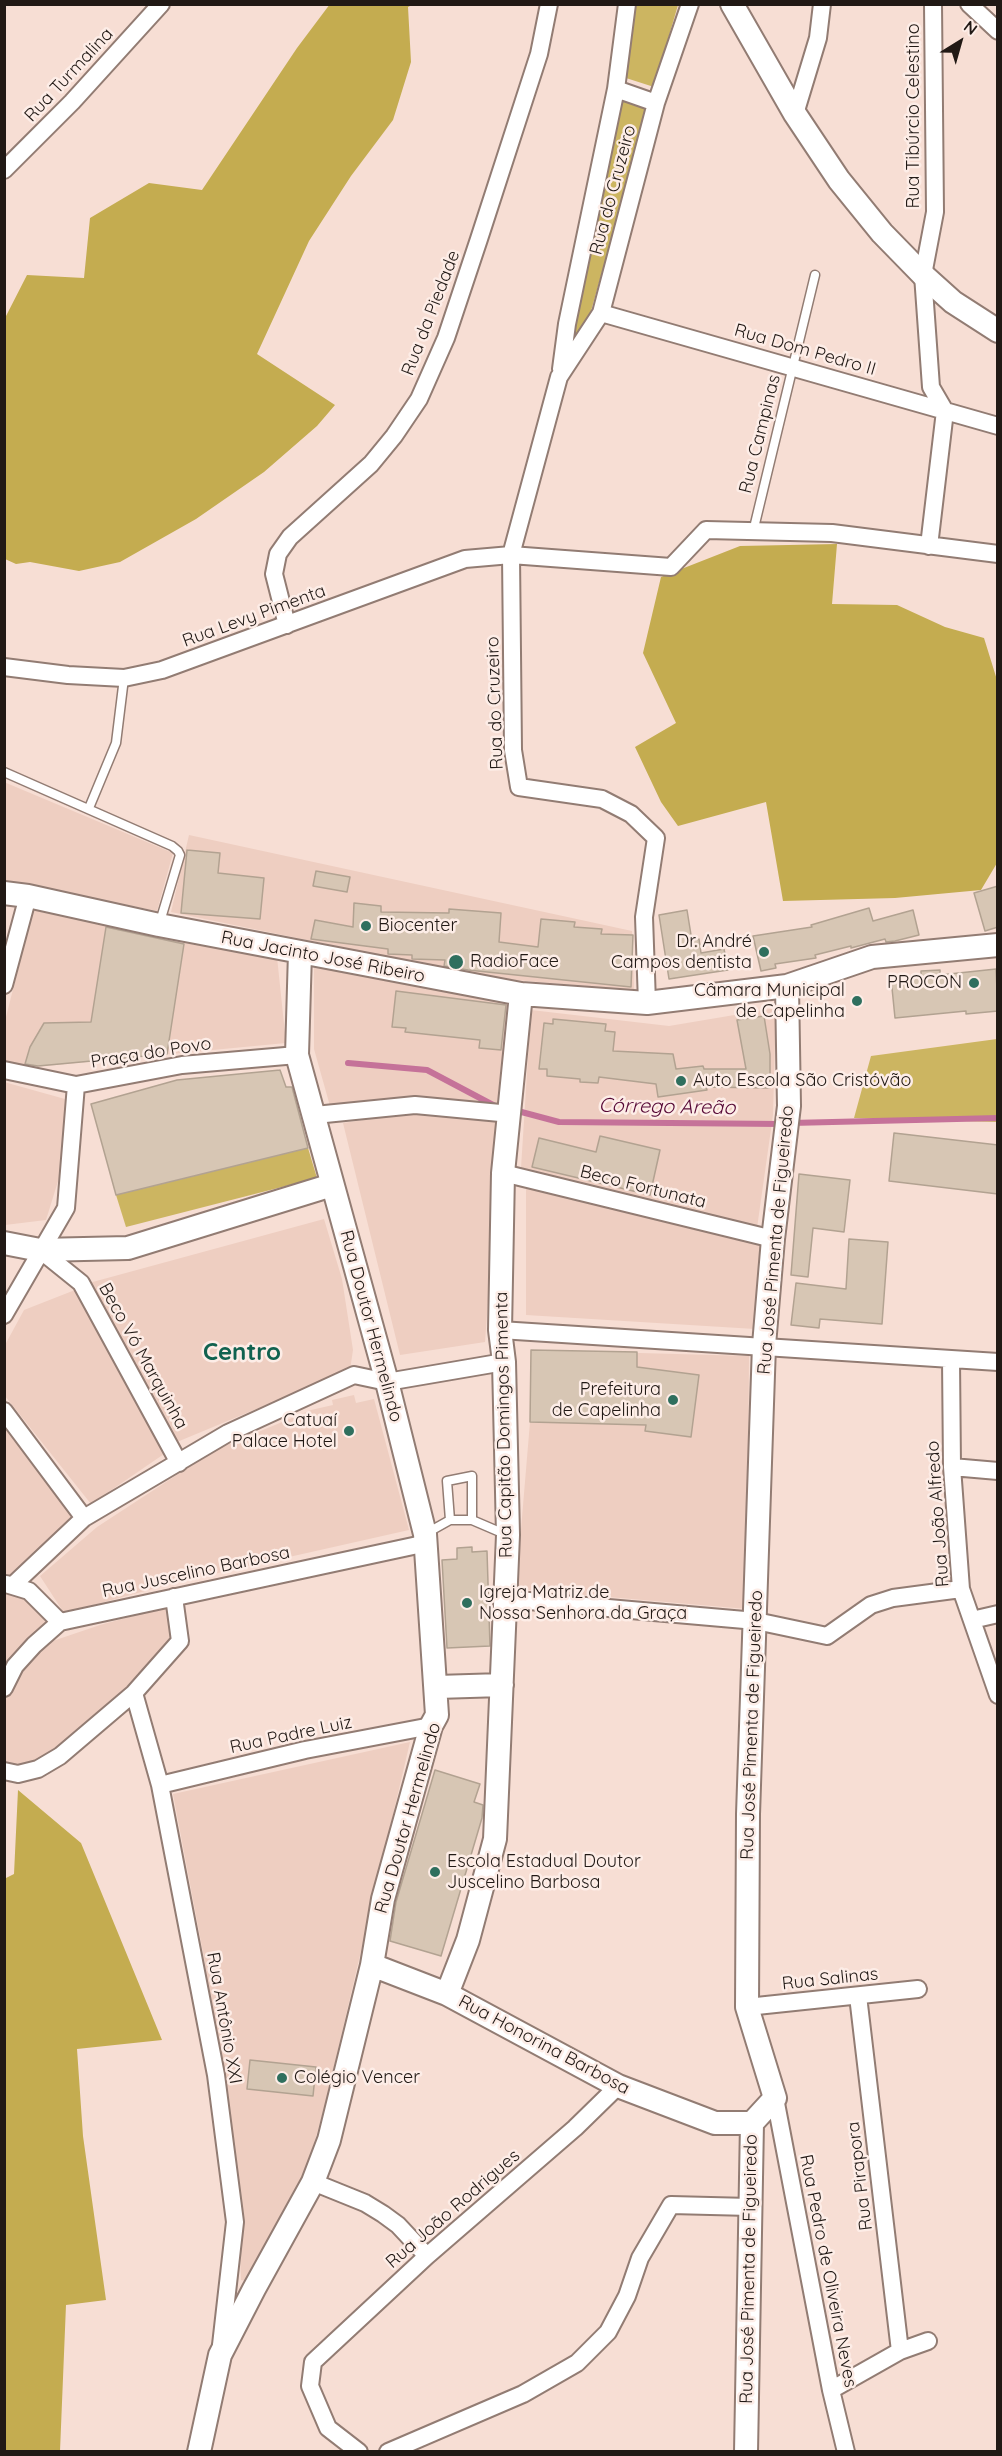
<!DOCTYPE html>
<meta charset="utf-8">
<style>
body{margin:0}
#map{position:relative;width:1002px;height:2456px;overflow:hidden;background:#f7ded4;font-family:Quicksand,sans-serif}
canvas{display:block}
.frame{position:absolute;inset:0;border:6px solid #211915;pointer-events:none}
.north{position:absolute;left:930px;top:12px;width:60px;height:60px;-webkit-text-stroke:4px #fdede7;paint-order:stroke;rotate:37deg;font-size:16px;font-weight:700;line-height:24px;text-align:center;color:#211915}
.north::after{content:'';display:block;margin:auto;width:21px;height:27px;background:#211915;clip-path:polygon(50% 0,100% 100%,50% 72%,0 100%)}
</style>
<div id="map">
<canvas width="1002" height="2456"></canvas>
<div class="frame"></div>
<div class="north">N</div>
</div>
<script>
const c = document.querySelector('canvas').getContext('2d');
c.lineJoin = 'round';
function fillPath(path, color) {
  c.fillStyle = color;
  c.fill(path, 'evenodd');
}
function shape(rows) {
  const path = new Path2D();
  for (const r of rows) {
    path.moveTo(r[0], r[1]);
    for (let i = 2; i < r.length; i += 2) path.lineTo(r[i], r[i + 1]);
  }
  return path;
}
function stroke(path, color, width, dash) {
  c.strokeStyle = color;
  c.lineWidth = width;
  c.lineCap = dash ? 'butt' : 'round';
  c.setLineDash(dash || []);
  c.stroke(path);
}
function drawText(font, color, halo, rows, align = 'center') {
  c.font = font + ' Quicksand,sans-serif';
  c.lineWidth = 5;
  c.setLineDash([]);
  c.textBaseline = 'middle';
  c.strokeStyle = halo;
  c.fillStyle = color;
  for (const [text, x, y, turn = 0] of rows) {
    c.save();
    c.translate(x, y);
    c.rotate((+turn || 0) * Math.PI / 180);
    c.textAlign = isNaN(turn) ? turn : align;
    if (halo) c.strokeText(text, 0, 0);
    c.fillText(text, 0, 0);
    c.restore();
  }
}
fillPath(shape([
 [4,782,173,853,157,911,5,881],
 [189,835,632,931,634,990,491,978,171,912],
 [33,910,184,943,277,957,286,1043,24,1068,5,1063,5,1021],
 [314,967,508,1002,497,1106,330,1106,314,1049],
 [776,1008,773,1115,757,1228,524,1171,521,1168,531,1010,669,1026],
 [4,1082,65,1099,63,1165,46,1220,5,1225],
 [417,1112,501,1122,485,1342,400,1355,343,1123],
 [526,1187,761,1245,755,1329,526,1315],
 [324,1219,342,1279,353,1350,350,1370,177,1442,89,1283],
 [75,1290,164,1454,91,1504,5,1396,5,1345,24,1310],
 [531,1350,749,1356,747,1609,516,1589,530,1422],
 [354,1395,356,1403,374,1399,409,1530,178,1582,64,1613,40,1576,97,1527,215,1450,311,1410,333,1405,332,1400],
 [4,1425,74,1515,10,1576,4,1573],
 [5,1591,25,1599,48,1620,12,1659,5,1677],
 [170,1606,174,1637,118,1695,39,1763,17,1768,5,1766,4,1702,38,1646,100,1625],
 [410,1742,324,2109,303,2181,250,2282,241,2280,238,2202,204,1958,173,1794]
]), '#eecec1');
fillPath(shape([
 [636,5,678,5,654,87,626,78],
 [622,100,648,109,591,311,570,349],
 [997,1039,997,1122,854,1118,871,1056],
 [308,1148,317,1178,126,1227,116,1195]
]), '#ccb561');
fillPath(shape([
 [330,4,412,5,408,7,411,62,393,120,351,176,309,241,257,354,335,405,317,426,264,472,196,519,120,562,79,571,30,562,16,564,5,559,5,318,27,275,84,278,90,218,149,183,202,190,297,48],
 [837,544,832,604,897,605,945,627,984,638,997,680,997,863,981,890,895,898,783,901,766,802,678,826,661,802,635,747,676,723,643,653,661,577,740,546],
 [18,1790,81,1843,162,2040,77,2049,83,2136,106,2300,66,2305,60,2451,5,2451,4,1879,14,1874]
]), '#c4ac50');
stroke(shape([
 [348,1063,427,1070,495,1106],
 [514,1110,559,1122,781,1124],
 [791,1123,998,1118]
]), '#c57299', 6);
const building = shape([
 [187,850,220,853,218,873,264,878,260,919,181,913,187,850],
 [316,871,350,877,347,892,313,886,316,871],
 [998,886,998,927,985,931,974,893,998,886],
 [354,903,381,906,381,912,449,913,449,909,501,913,499,942,538,947,541,919,575,922,574,927,602,929,601,934,633,935,631,987,468,970,444,966,445,960,412,959,412,955,388,954,388,949,311,939,315,920,353,927,354,903],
 [869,908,873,921,913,910,919,935,895,941,886,942,885,939,851,948,851,946,815,955,816,958,775,964,776,968,761,971,753,936,812,927,811,925,869,908],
 [687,910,692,941,699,939,701,953,724,949,728,970,669,979,659,915,687,910],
 [106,927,184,944,167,1054,38,1066,25,1064,30,1047,44,1023,91,1022,106,927],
 [996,969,998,1011,966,1014,966,1011,895,1018,891,978,921,975,921,971,940,970,940,975,996,969],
 [396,991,506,1005,501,1050,479,1048,480,1040,405,1032,406,1028,392,1027,396,991],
 [764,1016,770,1054,770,1088,706,1087,707,1090,658,1097,656,1084,599,1077,598,1083,580,1082,580,1079,547,1076,547,1069,539,1069,544,1023,553,1024,553,1019,606,1024,605,1031,615,1032,613,1051,673,1054,676,1069,703,1066,704,1069,746,1069,737,1020,764,1016],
 [280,1070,286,1087,292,1087,308,1148,116,1195,91,1104,177,1080,280,1070],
 [894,1133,998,1145,998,1194,889,1181,894,1133],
 [600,1136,660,1150,650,1195,532,1167,539,1138,596,1152,600,1136],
 [799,1174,850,1180,844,1232,813,1228,808,1277,791,1275,799,1174],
 [849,1239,888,1242,882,1324,820,1319,819,1328,791,1325,796,1283,846,1289,849,1239],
 [531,1350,637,1352,637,1367,699,1375,691,1437,645,1431,646,1425,530,1422,531,1350],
 [472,1547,472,1552,487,1551,490,1646,447,1648,442,1560,457,1559,457,1548,472,1547],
 [435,1770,480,1784,474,1802,483,1805,482,1818,441,1956,390,1941,396,1902,435,1770],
 [250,2060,316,2067,313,2096,247,2089,250,2060]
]);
fillPath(building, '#d7c6b4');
stroke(building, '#b2a291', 1.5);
const lane = shape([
 [753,532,815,275],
 [4,772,172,846,178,851,180,855,159,925],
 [89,808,116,743,124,678],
 [450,1520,447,1481,472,1476,472,1520],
 [425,1534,450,1520,472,1520,507,1535]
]);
const street = shape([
 [969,4,998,31],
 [616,89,656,103],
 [795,114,818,38,822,4],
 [4,170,72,102,161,4],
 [601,313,998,426],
 [561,369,567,324,616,89,627,4],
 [929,546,945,411,931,387,923,275,935,212,933,4],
 [287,625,274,574,278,554,290,537,371,464,394,436,419,399,446,338,479,239,539,54,549,4],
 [4,667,68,675,124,678,162,670,465,559,511,555,671,567,706,530,832,533,998,554],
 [4,985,28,896],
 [647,1003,644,917,656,838,631,814,602,799,519,787,513,750,511,555,559,377,601,313,656,103,690,4],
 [4,1070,76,1085,182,1065,297,1055],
 [315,1115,415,1105,511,1114],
 [503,1173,773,1239],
 [40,1250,81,1283,179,1463],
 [4,1315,66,1208,76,1085],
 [500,1330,998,1362],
 [951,1360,952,1467,961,1589,998,1695],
 [4,1411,84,1518],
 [952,1467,998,1471],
 [6,1584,29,1591,60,1622],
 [12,1586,84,1518,228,1433,354,1375,387,1382,504,1362],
 [506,1599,756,1621,827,1636,871,1605,893,1598,961,1589],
 [972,1620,998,1614],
 [4,1688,15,1666,34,1645,60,1622,427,1543],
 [134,1693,160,1785,216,2075,235,2222,221,2345],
 [4,1771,18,1774,38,1769,60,1756,134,1693,180,1641,174,1597],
 [160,1785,305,1750,431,1726],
 [858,1996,900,2351],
 [747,2007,918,1989],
 [775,2098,831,2390,846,2452],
 [313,2182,365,2203,383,2214,398,2225,427,2256],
 [831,2390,900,2351,928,2341],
 [359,2452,328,2428,310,2386,313,2362,427,2256,575,2128,618,2086],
 [388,2452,523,2394,577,2363,608,2332,627,2296,640,2258,671,2205,750,2207]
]);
const secondary = shape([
 [732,4,795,114,839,180,882,233,923,275,953,302,998,331],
 [4,893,28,896,159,925,521,994,647,1003,787,986,872,957,998,945],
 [4,1243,40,1250,128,1248,332,1185],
 [437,1687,502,1685],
 [372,1965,447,1994,618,2086,715,2123,752,2123],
 [447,1994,468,1940,495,1839,508,1535,504,1362,500,1330,503,1173,521,994],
 [199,2452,220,2355,254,2289,313,2182,329,2140,372,1965,383,1899,431,1726,437,1715,425,1534,387,1382,297,1055,300,952],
 [746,2452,752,2123,775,2098,747,2007,748,1814,764,1345,773,1239,789,1106,787,986]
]);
stroke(lane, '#927c73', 11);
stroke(street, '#927c73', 20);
stroke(secondary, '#927c73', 26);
stroke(lane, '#fff', 8);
stroke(street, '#fff', 16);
stroke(secondary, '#fff', 22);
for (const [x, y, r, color] of [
 [366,926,6,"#2f6f5e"],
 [764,952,6,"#2f6f5e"],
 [456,962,8,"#2f6f5e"],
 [974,983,6,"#2f6f5e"],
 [857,1001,6,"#2f6f5e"],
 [681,1081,6,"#2f6f5e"],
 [673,1400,6,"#2f6f5e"],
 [349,1431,6,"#2f6f5e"],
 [467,1603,6,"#2f6f5e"],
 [435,1872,6,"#2f6f5e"],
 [282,2078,6,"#2f6f5e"]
]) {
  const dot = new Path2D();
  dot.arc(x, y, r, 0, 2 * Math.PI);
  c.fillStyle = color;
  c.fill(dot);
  stroke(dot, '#fdede7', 2);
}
drawText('18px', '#211915', '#fdede7', [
 ["Rua Turmalina",69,75,-47],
 ["Rua Tibúrcio Celestino",914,116,-90],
 ["Rua do Cruzeiro",613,190,-75],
 ["Rua da Piedade",431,313,-69],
 ["Rua Dom Pedro II",805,350,16],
 ["Rua Campinas",760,434,-76],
 ["Rua Levy Pimenta",254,616,-20],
 ["Rua do Cruzeiro",495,703,-92],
 ["Rua Jacinto José Ribeiro",323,957,11],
 ["Praça do Povo",151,1053,-9],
 ["Beco Fortunata",643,1187,14],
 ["Rua José Pimenta de Figueiredo",776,1240,-85],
 ["Rua Doutor Hermelindo",371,1326,75],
 ["Beco Vó Marquinha",143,1356,61],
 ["Rua Capitão Domingos Pimenta",504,1425,-91],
 ["Rua João Alfredo",938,1514,-94],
 ["Rua Juscelino Barbosa",196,1572,-12],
 ["Rua José Pimenta de Figueiredo",752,1725,-88],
 ["Rua Padre Luiz",291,1735,-12],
 ["Rua Doutor Hermelindo",408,1818,-74],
 ["Rua Salinas",830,1979,-6],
 ["Rua Antônio XXI",224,2018,80],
 ["Rua Honorina Barbosa",544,2045,28],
 ["Rua Pirapora",860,2176,-97],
 ["Rua João Rodrigues",453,2209,-41],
 ["Rua José Pimenta de Figueiredo",749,2269,-89],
 ["Rua Pedro de Oliveira Neves",828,2271,79]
]);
drawText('18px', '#211915', '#fdede7', [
 ["Biocenter",378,926],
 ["Dr. André",752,942,"right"],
 ["Campos dentista",752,963,"right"],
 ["RadioFace",470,962],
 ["PROCON",962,983,"right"],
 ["Câmara Municipal",845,991,"right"],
 ["de Capelinha",845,1012,"right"],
 ["Auto Escola São Cristóvão",693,1081],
 ["Prefeitura",661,1390,"right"],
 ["de Capelinha",661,1411,"right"],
 ["Catuaí",337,1421,"right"],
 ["Palace Hotel",337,1442,"right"],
 ["Igreja Matriz de",479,1593],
 ["Nossa Senhora da Graça",479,1614],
 ["Escola Estadual Doutor",447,1862],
 ["Juscelino Barbosa",447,1883],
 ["Colégio Vencer",294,2078]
], 'left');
drawText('italic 20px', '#550735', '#fdede7', [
 ["Córrego Areão",667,1107,1]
]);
drawText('bold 24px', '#11624f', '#fdede7', [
 ["Centro",242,1353]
]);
</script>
